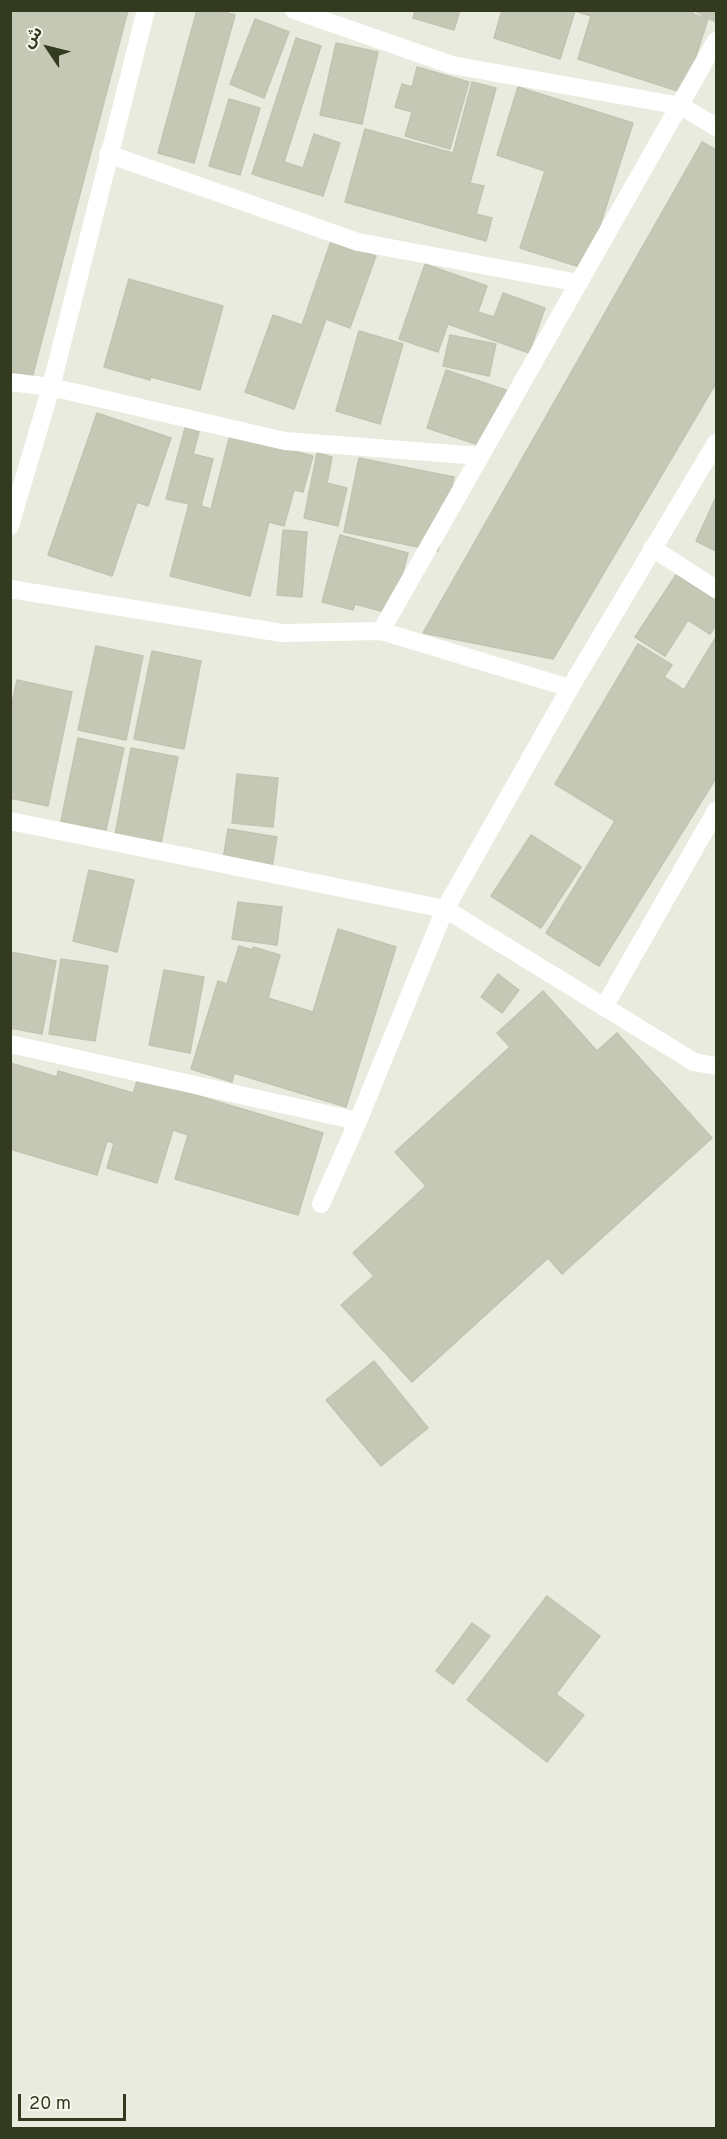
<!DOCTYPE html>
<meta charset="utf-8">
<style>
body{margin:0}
#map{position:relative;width:727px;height:2139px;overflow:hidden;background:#e9ebde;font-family:Overpass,"Noto Sans Arabic",sans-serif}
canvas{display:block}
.frame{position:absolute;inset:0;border:12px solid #323b1f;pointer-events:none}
.north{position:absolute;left:18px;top:18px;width:60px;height:60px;-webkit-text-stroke:4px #f7f7ee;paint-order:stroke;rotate:305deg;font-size:16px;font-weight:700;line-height:24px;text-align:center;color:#323b1f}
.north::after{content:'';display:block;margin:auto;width:21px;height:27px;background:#323b1f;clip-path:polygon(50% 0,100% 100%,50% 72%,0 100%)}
.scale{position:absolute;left:18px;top:2094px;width:108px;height:27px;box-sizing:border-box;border:3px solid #323b1f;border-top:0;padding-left:8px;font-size:18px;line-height:21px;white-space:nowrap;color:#323b1f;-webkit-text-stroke:4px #f7f7ee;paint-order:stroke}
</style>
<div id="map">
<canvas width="727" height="2139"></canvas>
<div class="frame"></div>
<div class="north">ش</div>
<div class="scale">20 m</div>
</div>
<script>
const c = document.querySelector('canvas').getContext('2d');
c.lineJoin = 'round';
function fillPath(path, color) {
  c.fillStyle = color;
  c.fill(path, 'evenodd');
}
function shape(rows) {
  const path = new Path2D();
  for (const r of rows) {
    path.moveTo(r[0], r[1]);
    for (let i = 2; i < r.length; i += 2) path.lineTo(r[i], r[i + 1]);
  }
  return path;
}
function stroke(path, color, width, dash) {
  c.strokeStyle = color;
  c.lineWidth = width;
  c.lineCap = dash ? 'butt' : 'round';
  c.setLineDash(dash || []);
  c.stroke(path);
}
const building = shape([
 [10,10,128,10,32,378,10,372,10,10],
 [197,10,218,10,235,15,194,163,158,153,197,10],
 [415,10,460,10,454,30,413,18,415,10],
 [502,10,694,10,693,14,708,19,684,93,578,59,591,16,575,11,560,59,494,38,502,10],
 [716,10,716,22,695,11,695,10,716,10],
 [255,19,289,32,264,98,230,84,255,19],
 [296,38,321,46,284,162,303,168,314,134,340,143,323,196,252,174,296,38],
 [336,43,378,52,362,124,320,115,336,43],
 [417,67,469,82,450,149,405,136,412,112,395,107,402,84,412,87,417,67],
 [472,82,496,88,470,183,484,186,476,214,492,218,486,241,345,202,365,129,453,153,472,82],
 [518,87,633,123,586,269,520,248,545,171,497,155,518,87],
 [229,99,260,108,240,175,209,166,229,99],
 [702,142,716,150,716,383,553,659,423,633,702,142],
 [331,241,376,256,350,328,326,319,294,409,245,392,273,315,302,325,331,241],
 [425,264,487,286,478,312,494,317,503,293,545,308,529,353,448,324,438,352,399,339,425,264],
 [129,279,223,306,200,390,151,377,150,380,104,367,129,279],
 [359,331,403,344,380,424,336,411,359,331],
 [450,335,496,344,489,376,443,366,450,335],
 [446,370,509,391,491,449,427,428,446,370],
 [97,413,171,438,148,506,137,502,112,576,48,555,97,413],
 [185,428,199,432,193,454,213,459,201,506,211,509,230,435,313,456,303,492,294,490,284,526,269,522,250,596,170,576,189,504,166,499,185,428],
 [317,453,332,457,327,483,347,488,338,526,304,518,317,453],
 [359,458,454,477,438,551,344,532,359,458],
 [716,497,716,551,696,541,716,497],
 [283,530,307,532,302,597,277,595,283,530],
 [340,535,408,553,392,614,355,604,353,610,322,602,340,535],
 [676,575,716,601,716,625,710,634,688,620,665,656,635,637,676,575],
 [716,637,716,778,599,966,546,933,615,821,555,784,638,644,672,665,664,677,684,690,716,637],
 [96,646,143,656,126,740,78,730,96,646],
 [152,651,201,661,184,749,134,739,152,651],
 [17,680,72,692,48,806,10,798,10,713,17,680],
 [78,738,124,748,106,830,61,821,78,738],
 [131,748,178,757,161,843,115,835,131,748],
 [237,774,278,778,273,827,232,823,237,774],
 [228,829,277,837,272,867,223,859,228,829],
 [531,835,581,867,541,928,491,896,531,835],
 [89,870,134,880,117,952,73,941,89,870],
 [238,902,282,907,277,945,232,939,238,902],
 [338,929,396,947,346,1107,234,1073,232,1082,191,1069,218,981,227,984,239,946,253,950,253,947,280,955,268,998,313,1012,338,929],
 [11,952,56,961,42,1034,10,1028,11,952],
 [61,959,108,966,95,1041,49,1034,61,959],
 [164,970,204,977,190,1053,149,1045,164,970],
 [498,974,519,990,502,1013,481,997,498,974],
 [543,991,597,1051,617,1033,712,1138,562,1274,548,1258,412,1382,341,1305,374,1276,353,1253,426,1186,395,1152,510,1047,497,1033,543,991],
 [10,1063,57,1077,58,1071,133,1093,138,1078,323,1133,298,1215,175,1179,188,1135,173,1130,157,1183,107,1168,114,1143,107,1141,97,1175,10,1149,10,1063],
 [374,1361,428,1428,381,1466,326,1400,374,1361],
 [547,1596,600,1636,556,1694,584,1715,547,1762,467,1700,547,1596],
 [472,1623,490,1636,453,1684,436,1671,472,1623]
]);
fillPath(building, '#c6c8b6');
stroke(building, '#c1c4b0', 1.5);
stroke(shape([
 [294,10,452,65,681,106,716,127],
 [108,154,358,242,579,283],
 [10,382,51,387,285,441,480,456],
 [10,526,51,387,146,10],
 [652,548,716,589],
 [10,589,282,633,381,631,570,688],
 [381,631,716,41],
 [10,821,445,909,694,1062,716,1066],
 [604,1007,716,811],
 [10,1044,358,1121],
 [321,1204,358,1121,445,909,570,688,716,443]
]), '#fff', 18);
</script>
